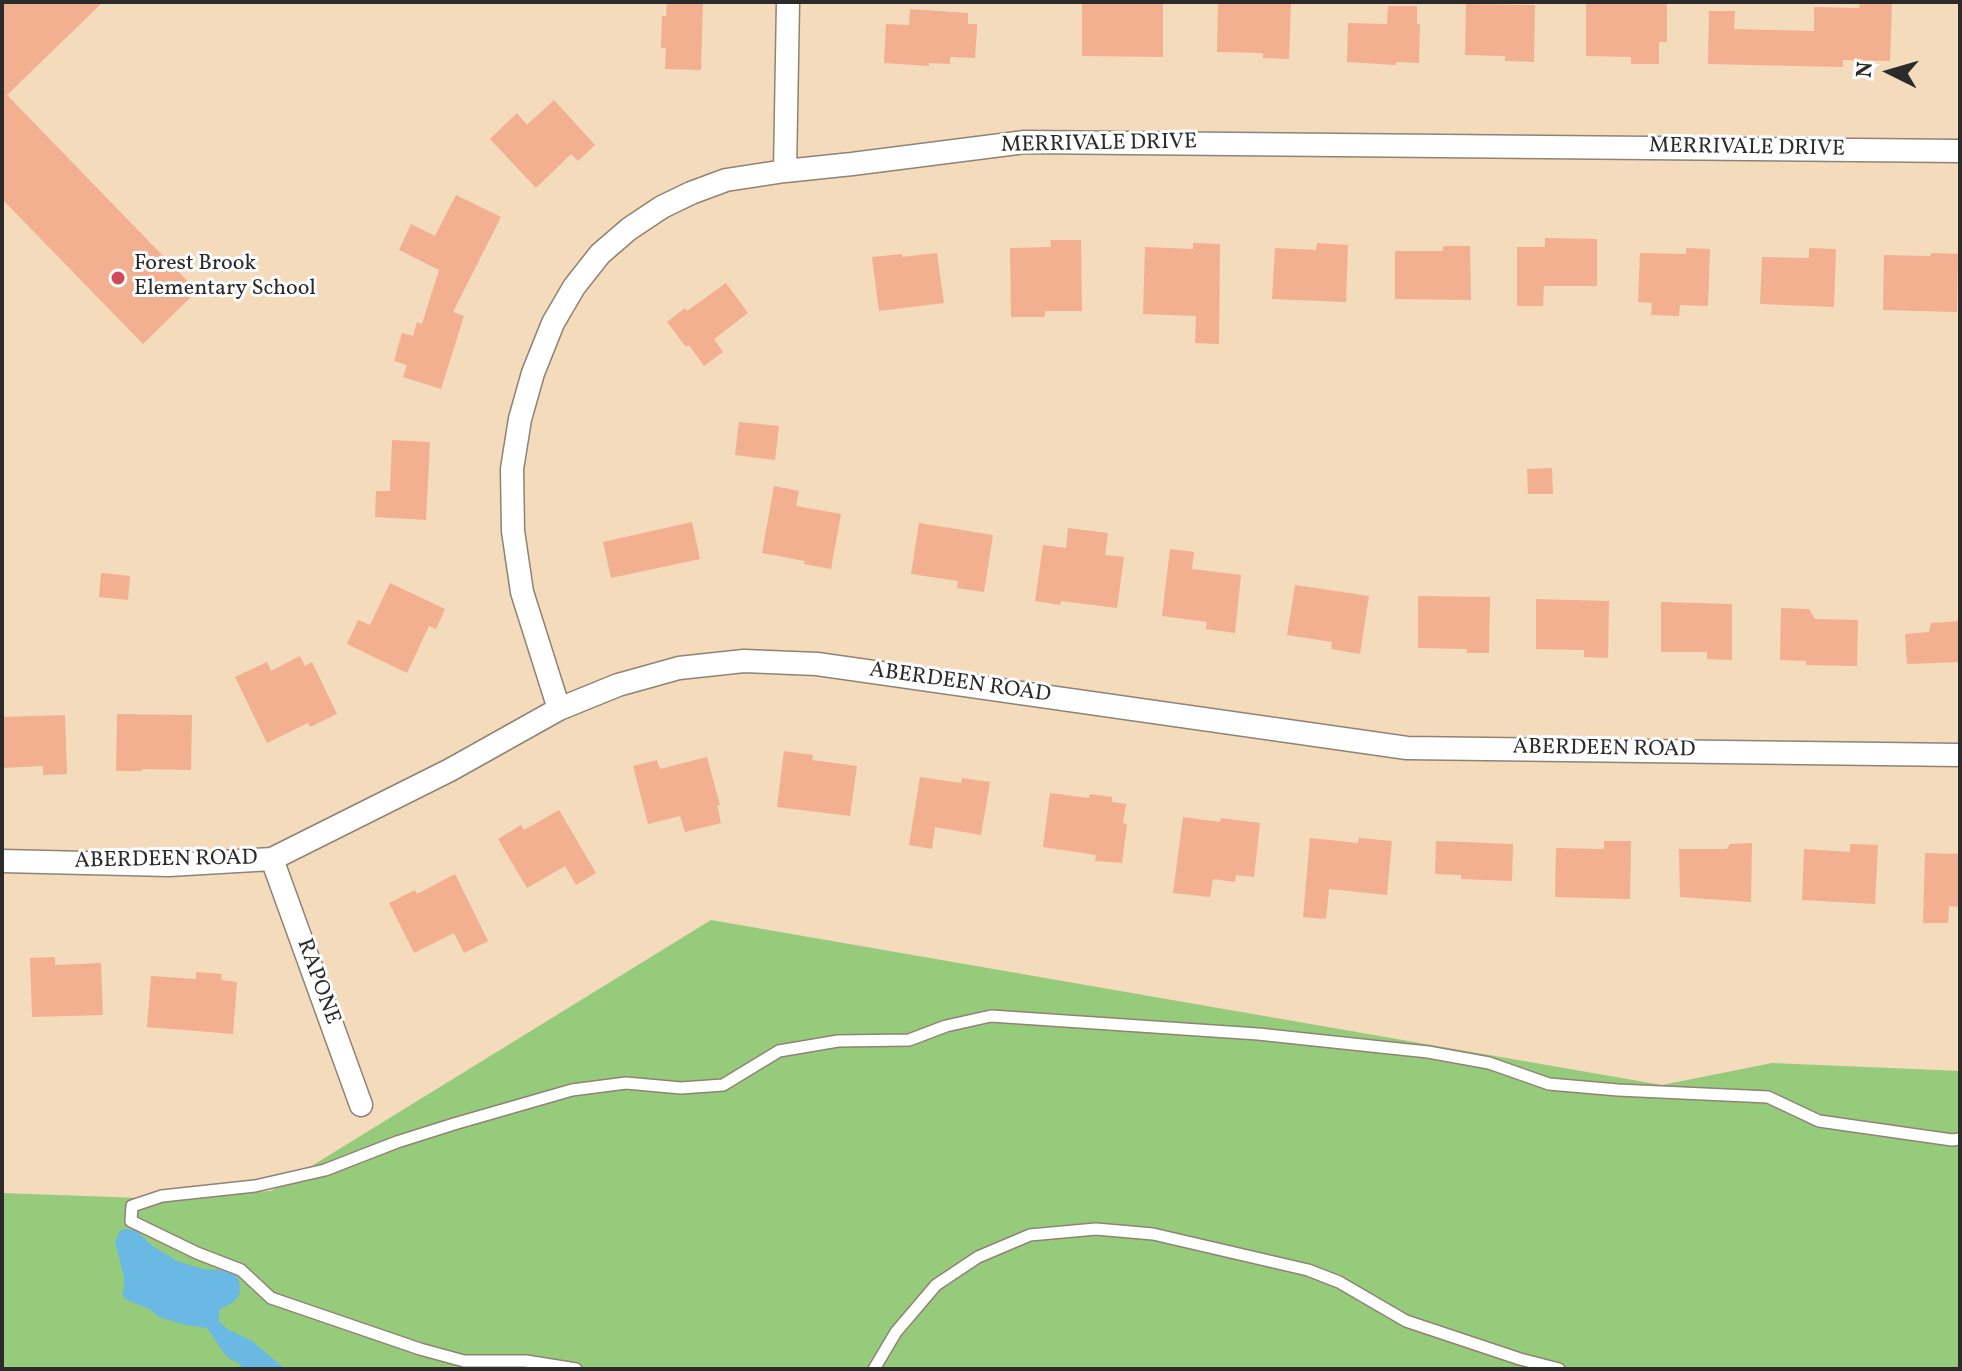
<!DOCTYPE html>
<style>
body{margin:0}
#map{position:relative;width:1962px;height:1371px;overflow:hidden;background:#f3dbbc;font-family:Vollkorn,serif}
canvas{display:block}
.frame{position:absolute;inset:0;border:4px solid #2b2b2b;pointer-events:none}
.north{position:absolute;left:1850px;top:32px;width:80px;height:80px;-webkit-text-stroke:6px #fff;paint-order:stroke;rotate:275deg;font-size:22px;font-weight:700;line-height:32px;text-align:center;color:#2b2b2b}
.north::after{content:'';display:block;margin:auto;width:28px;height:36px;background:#2b2b2b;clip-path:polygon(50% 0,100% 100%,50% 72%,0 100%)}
</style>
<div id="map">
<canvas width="1962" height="1371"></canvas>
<div class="frame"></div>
<div class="north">N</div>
</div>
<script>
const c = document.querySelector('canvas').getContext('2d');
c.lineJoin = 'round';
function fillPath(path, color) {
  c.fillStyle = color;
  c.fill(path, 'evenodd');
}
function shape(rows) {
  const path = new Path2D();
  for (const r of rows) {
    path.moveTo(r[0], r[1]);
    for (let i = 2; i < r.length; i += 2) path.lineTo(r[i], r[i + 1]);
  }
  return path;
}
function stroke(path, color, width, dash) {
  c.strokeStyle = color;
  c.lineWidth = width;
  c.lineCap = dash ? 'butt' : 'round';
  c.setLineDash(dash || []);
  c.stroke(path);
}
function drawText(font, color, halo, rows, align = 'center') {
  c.font = font + ' Vollkorn,serif';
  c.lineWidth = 6;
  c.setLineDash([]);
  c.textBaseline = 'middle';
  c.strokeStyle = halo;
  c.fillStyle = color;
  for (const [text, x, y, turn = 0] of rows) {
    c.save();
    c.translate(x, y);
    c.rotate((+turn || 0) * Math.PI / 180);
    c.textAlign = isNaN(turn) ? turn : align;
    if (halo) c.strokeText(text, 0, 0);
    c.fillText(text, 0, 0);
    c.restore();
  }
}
fillPath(shape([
 [711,920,1662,1085,1772,1063,1960,1071,1960,1369,2,1369,2,1193,140,1198,271,1191]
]), '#96cb7c');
fillPath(shape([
 [125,1229,137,1231,151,1245,177,1261,203,1269,227,1271,237,1277,239,1280,240,1292,238,1297,232,1303,219,1310,219,1321,227,1329,252,1341,285,1369,243,1369,239,1363,230,1359,224,1353,207,1328,186,1325,159,1317,151,1310,125,1299,122,1293,124,1289,124,1277,115,1242,120,1231]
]), '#6ab8e4');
fillPath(shape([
 [2,2,103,2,7,95,197,291,143,344,2,199],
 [667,2,703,2,701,70,665,69,666,48,661,48,662,16,666,16],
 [1082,2,1163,2,1163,57,1082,56],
 [1218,2,1291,2,1289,59,1263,58,1263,53,1217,52],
 [1586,2,1667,2,1667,42,1659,42,1659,64,1631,64,1631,57,1586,56],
 [1860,2,1892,2,1890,61,1843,60,1843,67,1708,64,1709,11,1735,11,1734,29,1814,31,1814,7,1859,8],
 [1466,4,1535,5,1534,62,1505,61,1505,56,1465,55],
 [1388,6,1417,6,1417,24,1420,24,1419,63,1396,62,1396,65,1347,62,1348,23,1387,24],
 [910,9,968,13,968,24,977,24,977,28,975,58,950,57,950,64,929,63,929,66,884,63,886,24,909,25],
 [554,100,595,145,578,161,571,154,536,188,490,139,517,113,527,125],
 [456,195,501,217,453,312,464,316,441,389,403,377,407,365,394,361,402,333,413,336,417,322,422,324,439,270,399,250,411,224,435,236],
 [1545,238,1597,239,1597,286,1544,286,1543,306,1517,306,1517,247,1545,247],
 [1050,240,1081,240,1082,311,1045,311,1045,317,1011,317,1010,248,1051,247],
 [1193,243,1220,244,1219,344,1195,343,1196,316,1143,314,1145,247,1193,249],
 [1317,243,1348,245,1346,302,1272,299,1275,248,1316,250],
 [1443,246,1470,246,1471,300,1395,299,1395,251,1443,251],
 [1686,248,1710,249,1708,306,1680,305,1679,316,1651,315,1652,303,1638,302,1640,253,1686,254],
 [1809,248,1836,249,1834,307,1760,304,1762,257,1809,258],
 [937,253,944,303,879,311,872,257,902,254,902,257],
 [1932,253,1958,254,1957,312,1883,310,1884,255,1930,256],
 [726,283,748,313,714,339,723,352,704,366,689,345,686,347,667,322,685,308,687,311],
 [739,422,779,426,775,460,735,455],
 [392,440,430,442,426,520,375,517,376,491,390,491],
 [1552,468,1553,494,1528,494,1527,469],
 [774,486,799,491,796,506,841,514,831,569,804,564,805,561,762,553],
 [692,522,700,559,611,578,603,542],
 [919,523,993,535,984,592,957,588,958,581,911,574],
 [1068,528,1108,533,1105,555,1124,557,1117,608,1061,601,1060,605,1035,601,1043,545,1066,548],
 [1170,549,1194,552,1192,569,1241,575,1235,633,1206,629,1207,622,1162,616],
 [101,573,130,576,128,600,99,597],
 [390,583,445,609,436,629,429,626,407,673,347,644,358,620,370,625],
 [1295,585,1369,596,1360,654,1331,649,1332,642,1287,635],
 [1418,596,1490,597,1489,653,1467,653,1467,649,1418,648],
 [1536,599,1609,601,1608,658,1584,657,1584,650,1536,649],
 [1661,602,1732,604,1732,660,1707,659,1707,652,1661,652],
 [1781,608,1809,609,1815,619,1858,620,1857,666,1806,665,1806,661,1780,660],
 [1960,621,1960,662,1907,664,1905,634,1929,632,1931,623],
 [300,656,305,666,312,662,337,714,310,727,308,723,267,743,235,677,267,662,271,671],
 [117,714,192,715,191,770,142,769,142,771,116,771],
 [65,715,67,774,43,775,43,766,2,768,2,717],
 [784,751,813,755,812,760,857,766,850,816,777,807],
 [707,757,720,805,717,805,721,823,685,832,680,816,648,824,633,766,657,760,660,769],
 [920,777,961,783,962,778,990,782,981,835,935,827,932,849,909,845],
 [1050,793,1089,798,1090,794,1112,797,1112,802,1126,804,1123,823,1127,824,1122,863,1095,861,1096,855,1043,847],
 [559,810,596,873,576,885,565,866,527,888,498,839,521,825,524,830],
 [1183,817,1220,822,1221,818,1260,823,1254,877,1236,875,1235,882,1213,879,1210,897,1173,893],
 [1310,838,1358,843,1359,838,1392,841,1387,895,1329,889,1326,919,1303,917],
 [1436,841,1513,844,1512,881,1461,879,1461,875,1435,874],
 [1604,841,1631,841,1630,899,1555,897,1556,848,1604,849],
 [1752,843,1751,902,1680,897,1679,849,1727,849,1730,844],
 [1850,844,1878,845,1875,904,1802,900,1804,849,1850,852],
 [1925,853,1960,854,1960,907,1949,906,1948,923,1923,923],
 [455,874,488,941,464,953,454,933,414,953,389,903,415,890,417,894],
 [55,957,55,965,101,963,103,1015,32,1017,30,958],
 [196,972,222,974,221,980,237,982,233,1034,147,1027,151,976,196,979]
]), '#f2b090');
const lane = shape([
 [576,1369,526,1361,464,1361,420,1349,271,1298,241,1270,197,1253,131,1221,132,1206,162,1196,255,1186,325,1170,397,1142,454,1124,572,1090,626,1083,681,1088,723,1085,779,1051,838,1041,909,1040,946,1026,991,1016,1258,1034,1428,1052,1489,1063,1549,1084,1618,1090,1768,1097,1819,1121,1952,1140,1960,1139],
 [874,1369,896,1332,936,1285,978,1257,1030,1235,1096,1229,1153,1234,1308,1270,1339,1282,1406,1321,1520,1359,1559,1369]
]);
const street = shape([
 [785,171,788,2],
 [559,709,522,592,513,531,512,469,520,419,533,373,553,323,574,287,600,254,629,229,662,207,691,193,726,180,785,171,852,164,1025,142,1960,151],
 [272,859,361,1105],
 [2,861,169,865,272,859,450,770,559,709,618,685,679,668,744,661,817,664,1407,748,1960,755]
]);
stroke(lane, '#8f8374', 14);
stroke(street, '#8f8374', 25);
stroke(lane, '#fff', 11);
stroke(street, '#fff', 22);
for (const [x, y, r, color] of [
 [118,278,8,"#d1495b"]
]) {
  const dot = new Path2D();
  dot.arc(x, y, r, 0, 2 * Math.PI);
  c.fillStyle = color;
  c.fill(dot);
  stroke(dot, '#fff', 3);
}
drawText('22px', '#2b2b2b', '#fff', [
 ["MERRIVALE DRIVE",1099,145,-1],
 ["MERRIVALE DRIVE",1747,149,1],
 ["ABERDEEN ROAD",960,684,8],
 ["ABERDEEN ROAD",1604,750,1],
 ["ABERDEEN ROAD",166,861,-1],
 ["RAPONE",317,982,70]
]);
drawText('22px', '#2b2b2b', '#fff', [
 ["Forest Brook",134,265],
 ["Elementary School",134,290]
], 'left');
</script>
